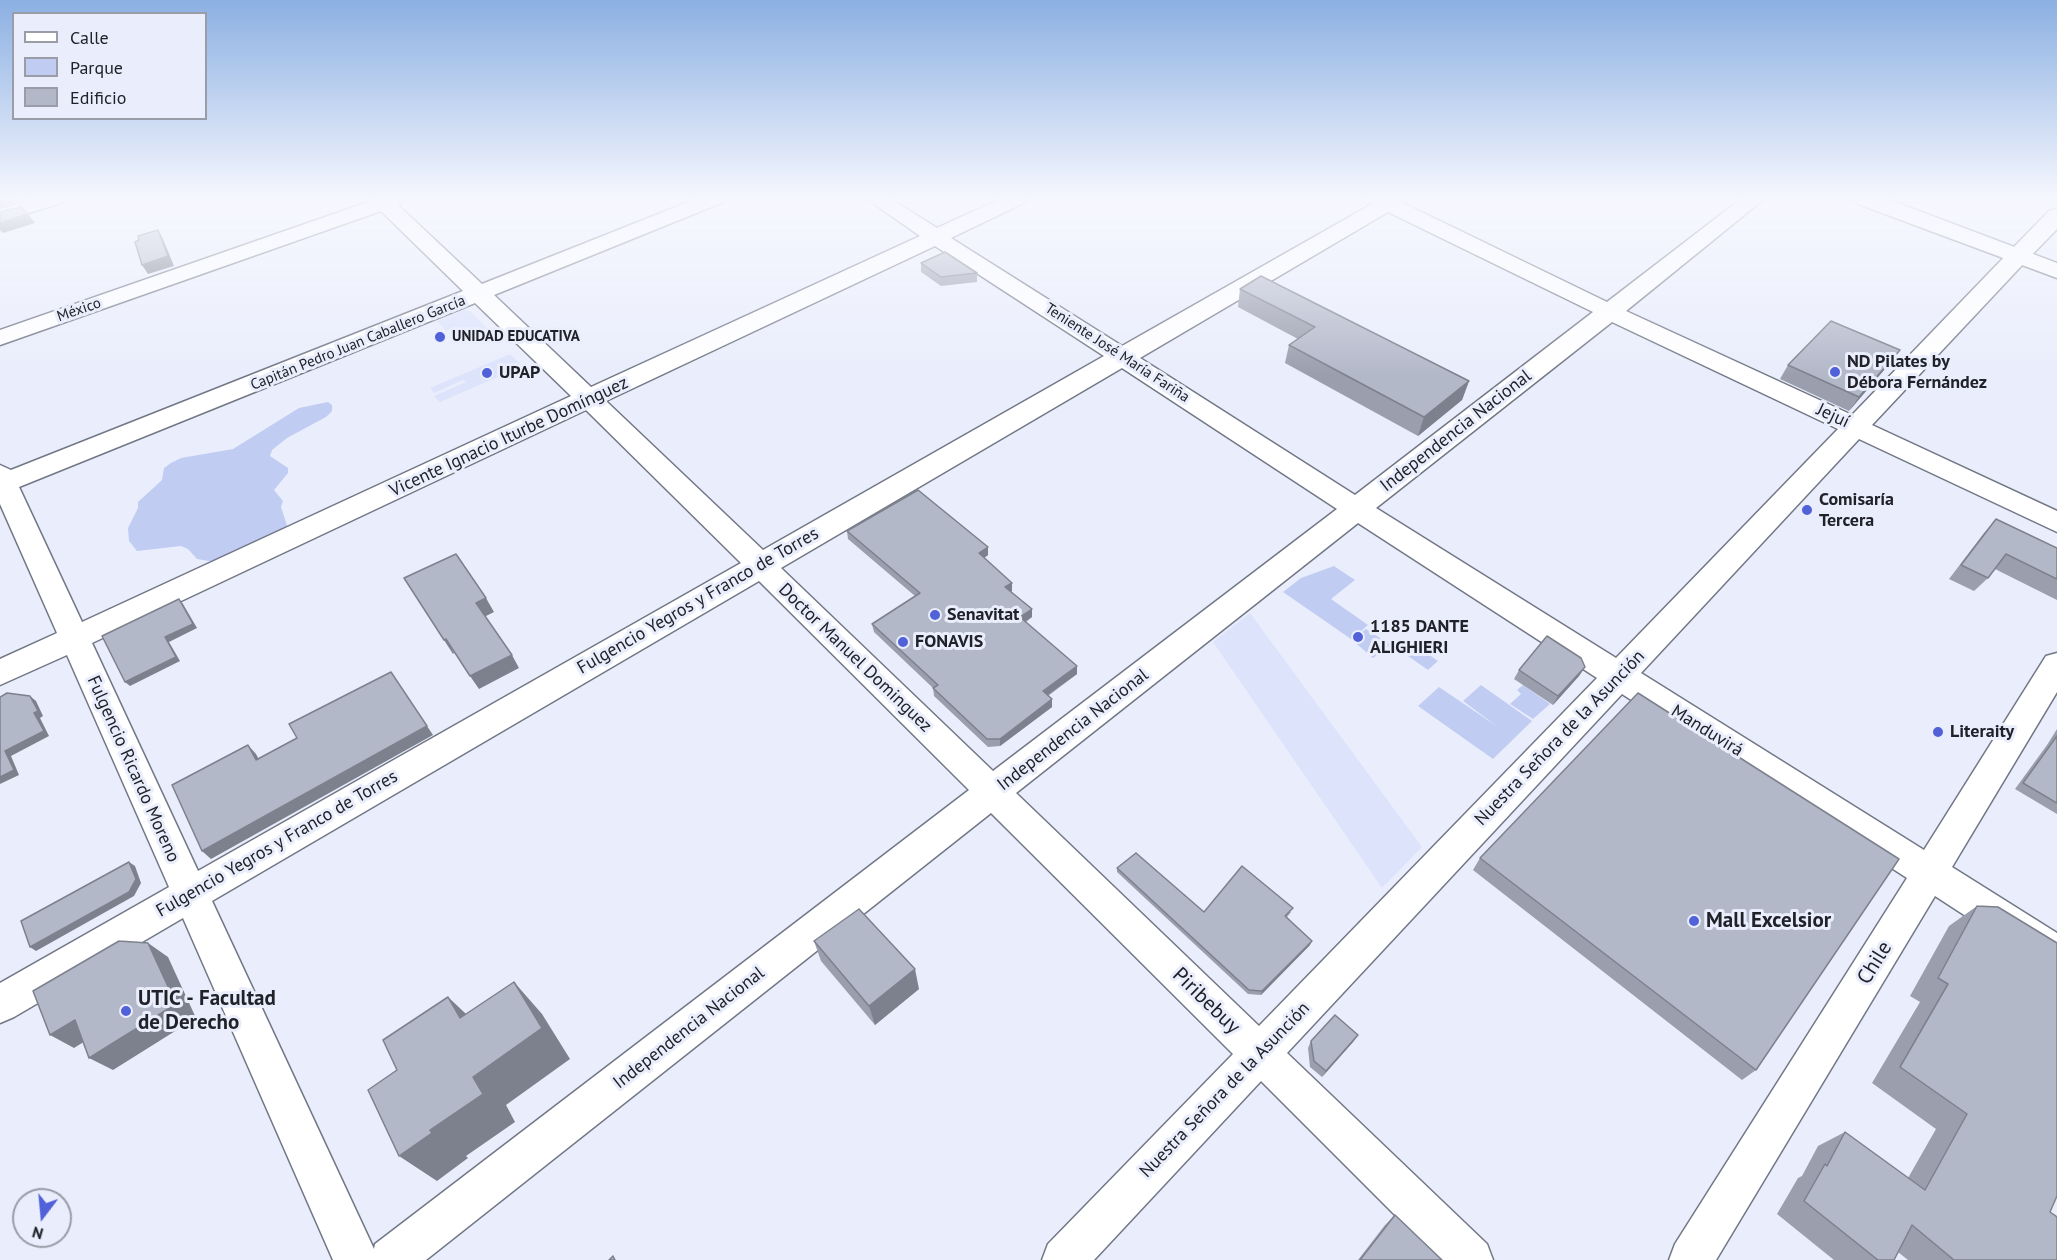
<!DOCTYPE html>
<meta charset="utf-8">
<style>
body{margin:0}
#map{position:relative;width:2057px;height:1260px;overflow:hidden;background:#eaeefc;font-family:"PT Sans",sans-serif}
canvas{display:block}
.legend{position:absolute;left:12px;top:12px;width:195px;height:108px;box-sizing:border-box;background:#eaeefc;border:2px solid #9a9ca8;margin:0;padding:8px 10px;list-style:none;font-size:18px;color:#212229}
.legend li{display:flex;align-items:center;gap:12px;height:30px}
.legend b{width:30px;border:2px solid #9a9ca8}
.north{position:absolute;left:12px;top:1188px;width:60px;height:60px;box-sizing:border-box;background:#eaeefc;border:2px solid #9a9ca8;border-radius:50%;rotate:196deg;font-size:16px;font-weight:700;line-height:24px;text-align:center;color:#212229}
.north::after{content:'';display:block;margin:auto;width:21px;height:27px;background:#5161d7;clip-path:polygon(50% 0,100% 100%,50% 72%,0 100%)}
</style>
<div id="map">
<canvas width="2057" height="1260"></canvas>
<ul class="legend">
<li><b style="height:8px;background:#fff"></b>Calle</li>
<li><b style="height:16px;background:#c1ccf2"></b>Parque</li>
<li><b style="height:16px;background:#b3b8c9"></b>Edificio</li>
</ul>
<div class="north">N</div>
</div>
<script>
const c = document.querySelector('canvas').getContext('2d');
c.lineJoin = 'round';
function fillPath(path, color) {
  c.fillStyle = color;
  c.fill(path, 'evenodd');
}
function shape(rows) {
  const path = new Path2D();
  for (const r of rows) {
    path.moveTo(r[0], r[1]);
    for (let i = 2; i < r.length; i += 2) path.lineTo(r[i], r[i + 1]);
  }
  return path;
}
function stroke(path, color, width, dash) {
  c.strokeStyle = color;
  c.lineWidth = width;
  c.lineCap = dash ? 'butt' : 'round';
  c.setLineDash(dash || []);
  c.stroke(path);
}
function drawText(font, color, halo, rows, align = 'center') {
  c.font = font + ' "PT Sans",sans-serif';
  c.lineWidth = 6;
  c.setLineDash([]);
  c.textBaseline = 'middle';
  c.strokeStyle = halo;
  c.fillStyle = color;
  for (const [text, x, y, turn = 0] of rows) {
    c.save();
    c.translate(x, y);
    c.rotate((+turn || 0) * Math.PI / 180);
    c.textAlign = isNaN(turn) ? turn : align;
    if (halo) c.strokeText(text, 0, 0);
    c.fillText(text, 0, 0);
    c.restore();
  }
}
fillPath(shape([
 [463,310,470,311,492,333,467,343,453,328,446,331,437,321],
 [510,354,523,366,440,402,434,396,466,382,463,380,434,393,430,388],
 [1250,613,1422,847,1382,888,1213,642]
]), '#dce3fb');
fillPath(shape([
 [328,402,332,405,332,411,326,417,287,438,272,450,270,456,288,468,288,473,274,490,283,501,281,507,289,532,215,562,197,559,188,549,181,546,137,551,129,541,128,528,138,508,138,502,162,480,164,468,171,463,181,458,233,449,299,408],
 [1334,566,1355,580,1331,599,1368,625,1352,639,1366,629,1391,645,1373,658,1351,639,1283,592,1301,578],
 [1408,640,1438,661,1428,670,1398,649],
 [1481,685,1532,721,1493,759,1418,706,1439,687,1498,727,1463,701],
 [1523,685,1550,704,1533,719,1510,704,1521,694,1517,690]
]), '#c1ccf2');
const street = shape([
 [33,199,64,199,61,203,0,222,0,209,33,199],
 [370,199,406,199,398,205,482,284,696,199,724,199,721,203,494,295,591,387,920,236,867,199,891,199,937,228,1000,199,1027,199,1024,203,951,238,1122,346,1372,204,1368,199,1406,199,1403,203,1607,302,1741,199,1764,199,1626,311,1852,415,2010,251,2018,250,2026,251,2029,256,2026,261,1872,425,2057,511,2057,532,1859,439,1641,673,1924,850,2046,656,2057,653,2057,692,1952,867,2057,933,2057,972,2044,967,1935,896,1716,1260,1669,1260,1675,1244,1907,878,1622,694,1287,1053,1487,1244,1493,1260,1440,1260,1261,1081,1094,1260,1042,1260,1048,1244,1233,1054,991,813,426,1260,333,1260,183,918,14,1017,0,1023,0,983,169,887,67,655,0,685,0,659,57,633,0,504,0,465,11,470,463,291,381,211,0,345,0,330,371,201,370,199],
 [1388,212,1593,312,1355,495,1140,358,1388,212],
 [935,246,1104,356,763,550,606,401,935,246],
 [475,303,571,396,82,622,19,487,475,303],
 [1612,322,1838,429,1616,658,1376,508,1612,322],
 [1122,368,1337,509,993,771,781,568,1122,368],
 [586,410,741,563,198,871,92,643,586,410],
 [1358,523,1597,678,1259,1026,1016,793,1358,523],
 [759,581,969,790,375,1244,374,1249,212,901,759,581]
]);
const secondary = shape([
 [2057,209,2057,229,2026,261,2018,263,2010,261,2006,256,2010,251,2049,211,2057,209]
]);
const primary = shape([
 [1855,199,1887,199,2057,263,2057,278,1858,204,1855,199]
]);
stroke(street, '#727786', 3);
stroke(secondary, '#727786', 3);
stroke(primary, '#727786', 3);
fillPath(street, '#fff');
fillPath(secondary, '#fff');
fillPath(primary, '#fff');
fillPath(shape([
 [921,263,977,273,977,282,941,286,921,272],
 [1240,289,1469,381,1462,400,1418,436,1285,363,1289,345,1298,339,1238,307],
 [1900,350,1890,363,1849,411,1780,379,1788,365],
 [1996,519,2057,548,2057,600,1995,569,1988,578,1974,591,1949,579,1984,533],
 [847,531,988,555,984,558,1012,591,1011,592,1032,609,1032,617,1026,622,1077,674,1048,696,1052,699,1052,707,1000,746,988,747,934,696,933,688,874,632,872,624,915,596,848,539],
 [1585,667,1579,676,1553,705,1514,679,1519,670],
 [2057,729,2057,814,2015,789,2047,745],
 [1480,858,1756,1070,1742,1080,1473,870],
 [1117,868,1204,912,1291,912,1287,917,1310,945,1261,995,1248,994,1117,872],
 [1977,906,2050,1212,2057,1260,1908,1260,1898,1252,1894,1260,1834,1260,1777,1214,1798,1178,1802,1176,1818,1146,1845,1132,1908,1178,1936,1129,1872,1083,1920,1002,1910,996,1949,926],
 [814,941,919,989,875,1025,821,961],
 [1358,1035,1353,1042,1322,1077,1310,1067,1308,1048,1311,1041],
 [1395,1215,1442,1260,1358,1260,1385,1225]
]), '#9a9ead');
fillPath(shape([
 [0,199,13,199,15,202,0,207],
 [28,214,35,223,3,233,0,230,0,223],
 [158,230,163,239,174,266,148,274,142,265],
 [1900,350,1890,363,1849,411,1859,397],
 [1469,381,1462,400,1418,436,1424,417],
 [988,547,988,555,979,562,979,553],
 [1012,583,1012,591,1006,595,1005,587],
 [486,598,494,612,484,617,476,603],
 [179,599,183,604,197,628,169,642,180,661,130,686,125,682],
 [1032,609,1032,617,1020,625,1020,617],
 [446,639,454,653,453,654,444,640],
 [512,655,519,668,479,689,470,676],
 [1077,666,1077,674,1042,699,1043,691],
 [1585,667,1579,676,1553,705,1558,696],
 [391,672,433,735,211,859,202,851],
 [30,696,36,701,43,716,40,718,49,736,11,756,19,775,0,784,0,777,5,751,34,713],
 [1052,699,1052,707,1000,746,1000,739],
 [248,745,256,754,264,769,256,760],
 [129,862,135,866,141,883,134,896,36,951,30,947],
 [1312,941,1310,945,1261,995,1262,991],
 [148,943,168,957,196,1018,113,1070,89,1058],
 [915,969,919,989,875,1025,869,1006],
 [514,982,542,1014,570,1059,506,1105,515,1122,466,1156,468,1158,437,1181,399,1156,430,1130,473,1077],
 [448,997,481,1028,460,1018],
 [75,1020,98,1033,74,1048,50,1035],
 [1358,1035,1353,1042,1322,1077,1326,1071]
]), '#7d818d');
const building = shape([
 [21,207,28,214,0,223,0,212,21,207],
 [158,230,168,256,142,265,135,242,139,240,138,236,158,230],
 [945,252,977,273,941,277,921,263,945,252],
 [1261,276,1469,381,1424,417,1289,345,1315,327,1240,289,1261,276],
 [1831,321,1900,350,1859,397,1788,365,1831,321],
 [918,490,988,547,979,553,1012,583,1005,587,1032,609,1020,617,1077,666,1043,691,1052,699,1000,739,987,739,933,688,938,685,872,624,920,593,847,531,918,490],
 [1996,519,2057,548,2057,579,2006,554,1988,578,1961,565,1996,519],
 [456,554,486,598,476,603,512,655,470,676,446,639,444,640,404,578,456,554],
 [179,599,193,624,165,637,176,657,125,682,102,636,179,599],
 [1547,636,1581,658,1585,667,1558,696,1519,670,1547,636],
 [391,672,427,726,202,851,172,785,248,745,256,760,297,738,289,724,391,672],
 [7,693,30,696,38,711,34,713,44,731,5,751,14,770,0,777,0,697,7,693],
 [1638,693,1899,859,1756,1070,1480,858,1638,693],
 [2057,736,2057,803,2023,783,2057,736],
 [1136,853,1204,912,1242,866,1293,908,1285,916,1312,941,1262,991,1249,990,1117,868,1136,853],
 [129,862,136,879,129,892,30,947,21,921,129,862],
 [1977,906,1998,907,2057,943,2057,1196,2050,1212,2057,1217,2057,1260,1954,1260,1912,1225,1894,1260,1878,1260,1804,1201,1825,1164,1827,1166,1845,1132,1925,1190,1967,1114,1900,1067,1948,984,1938,978,1977,906],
 [859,909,915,969,869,1006,814,941,859,909],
 [119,941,148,943,176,1004,89,1058,75,1020,50,1035,33,991,119,941],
 [514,982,542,1028,473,1077,483,1094,430,1130,432,1133,399,1156,368,1090,397,1070,383,1040,448,997,460,1018,514,982],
 [1335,1015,1358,1035,1326,1071,1314,1061,1311,1041,1335,1015],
 [1395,1215,1442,1260,1360,1260,1395,1215],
 [613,1256,615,1260,609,1260,613,1256]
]);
fillPath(building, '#b3b8c9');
stroke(building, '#7d818d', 1.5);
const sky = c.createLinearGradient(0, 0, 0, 375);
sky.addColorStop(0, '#8bb0e2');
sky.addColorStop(0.53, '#f6f7fe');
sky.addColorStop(1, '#f6f7fe00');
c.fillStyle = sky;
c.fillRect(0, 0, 2057, 375);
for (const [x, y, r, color] of [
 [440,337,6,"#5161d7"],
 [1835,372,6,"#5161d7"],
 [487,373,6,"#5161d7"],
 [1807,510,6,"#5161d7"],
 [935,615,6,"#5161d7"],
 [1358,637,6,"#5161d7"],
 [903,642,6,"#5161d7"],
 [1938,732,6,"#5161d7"],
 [1694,921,6,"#5161d7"],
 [126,1011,6,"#5161d7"]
]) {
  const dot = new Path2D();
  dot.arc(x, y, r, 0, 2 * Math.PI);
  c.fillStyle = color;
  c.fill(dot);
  stroke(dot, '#eaeefc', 2);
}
drawText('15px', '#212229', '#eaeefc', [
 ["México",79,310,-19],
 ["Capitán Pedro Juan Caballero García",358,343,-22],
 ["Teniente José María Fariña",1117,353,33]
]);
drawText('bold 15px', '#212229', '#eaeefc', [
 ["UNIDAD EDUCATIVA",452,337]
], 'left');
drawText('bold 18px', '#212229', '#eaeefc', [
 ["ND Pilates by",1847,362],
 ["Débora Fernández",1847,383],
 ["UPAP",499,373],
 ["Comisaría",1819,500],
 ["Tercera",1819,521],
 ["Senavitat",947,615],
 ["1185 DANTE",1370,627],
 ["ALIGHIERI",1370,648],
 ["FONAVIS",915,642],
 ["Literaity",1950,732]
], 'left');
drawText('18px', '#212229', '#eaeefc', [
 ["Jejuí",1833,416,25],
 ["Independencia Nacional",1456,431,-38],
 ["Vicente Ignacio Iturbe Domínguez",509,437,-25],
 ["Fulgencio Yegros y Franco de Torres",698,601,-30],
 ["Doctor Manuel Dominguez",855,658,44],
 ["Independencia Nacional",1073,730,-38],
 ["Manduvirá",1707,731,32],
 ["Nuestra Señora de la Asunción",1560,738,-46],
 ["Fulgencio Ricardo Moreno",133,769,66],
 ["Fulgencio Yegros y Franco de Torres",277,844,-30],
 ["Independencia Nacional",689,1028,-38],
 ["Nuestra Señora de la Asunción",1225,1090,-46]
]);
drawText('bold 21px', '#212229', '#eaeefc', [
 ["Mall Excelsior",1706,921],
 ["UTIC - Facultad",138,999],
 ["de Derecho",138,1023]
], 'left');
drawText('21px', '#212229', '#eaeefc', [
 ["Chile",1875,963,-58],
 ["Piribebuy",1206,1001,44]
]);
</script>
